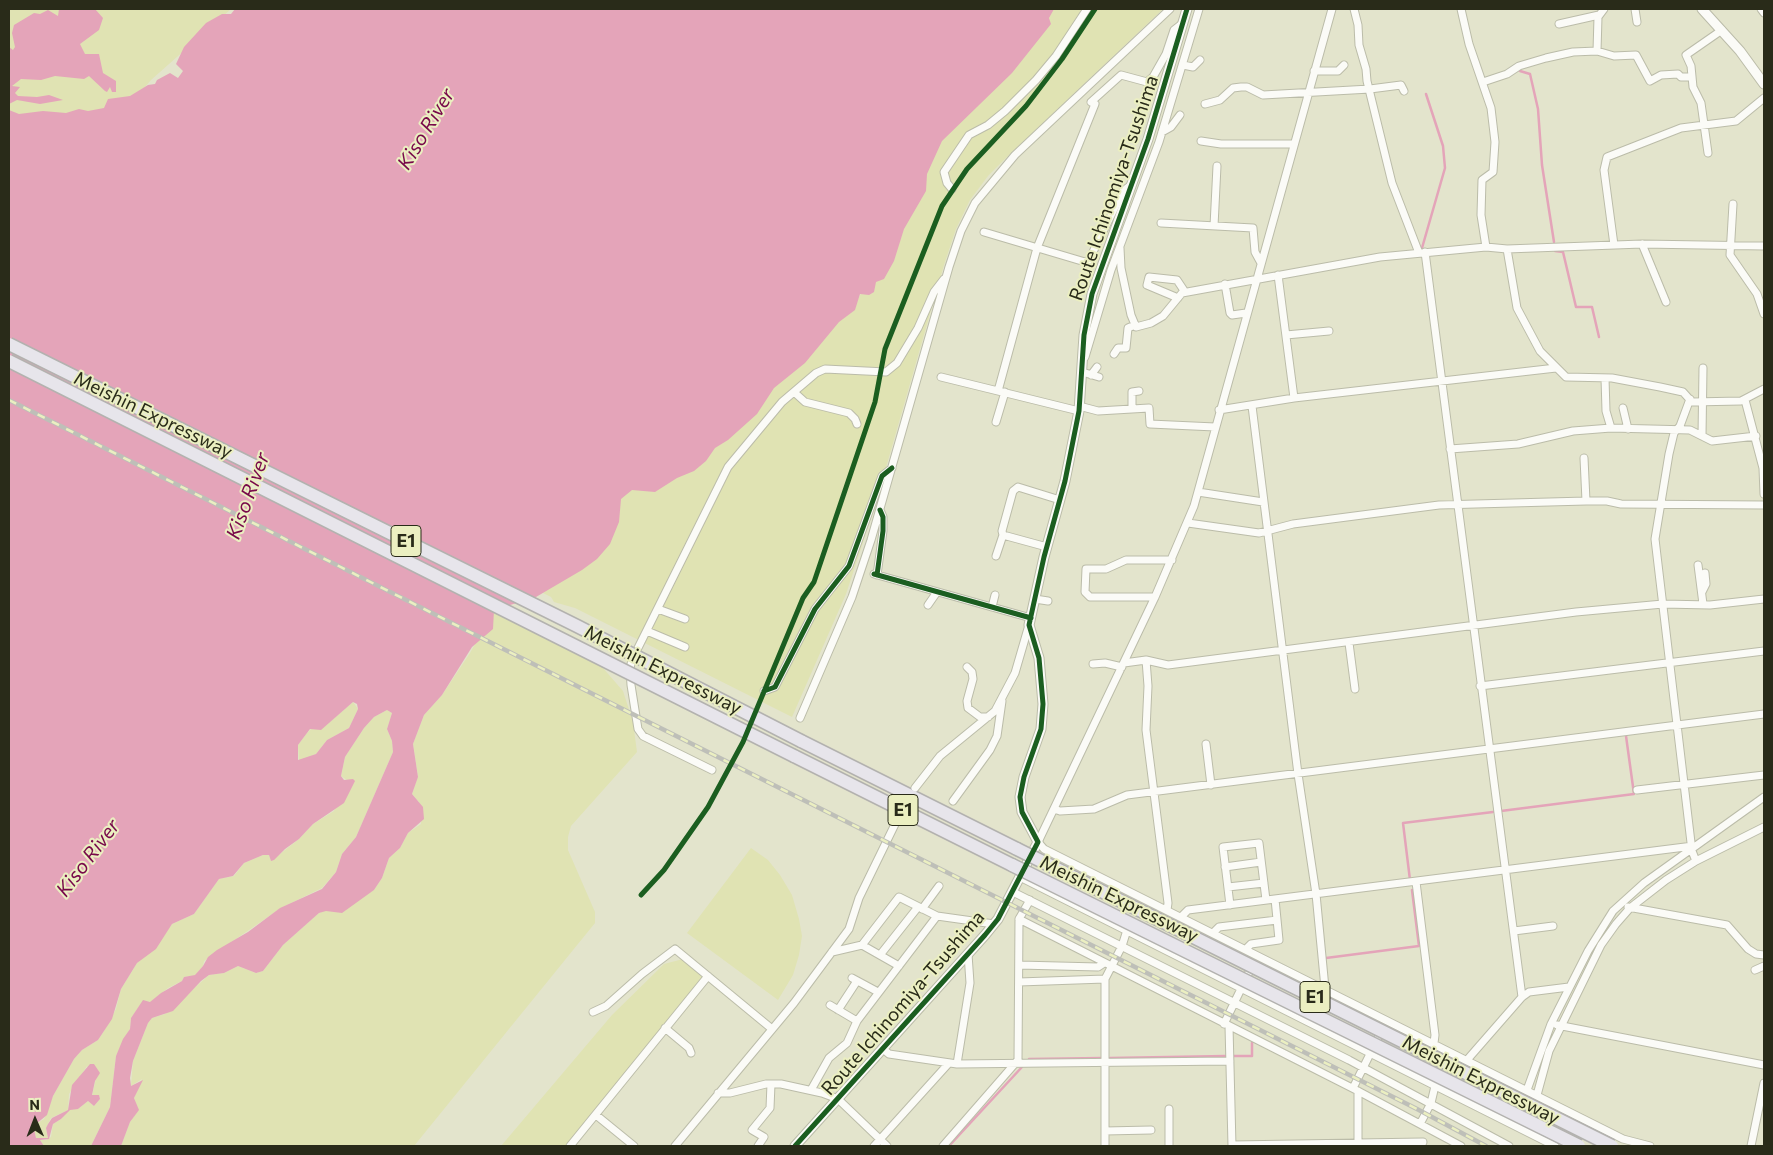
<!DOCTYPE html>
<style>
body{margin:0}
#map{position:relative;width:1773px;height:1155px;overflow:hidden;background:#e3e4cc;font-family:Commissioner,sans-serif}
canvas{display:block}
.frame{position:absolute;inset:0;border:10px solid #292b19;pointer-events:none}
.north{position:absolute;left:10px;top:1095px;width:50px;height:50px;-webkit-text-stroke:4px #ebefc1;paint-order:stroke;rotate:359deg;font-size:14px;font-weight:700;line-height:20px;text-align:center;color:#292b19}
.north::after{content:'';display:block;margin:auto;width:18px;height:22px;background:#292b19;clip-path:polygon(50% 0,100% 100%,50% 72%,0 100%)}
</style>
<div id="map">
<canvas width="1773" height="1155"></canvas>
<div class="frame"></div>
<div class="north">N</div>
</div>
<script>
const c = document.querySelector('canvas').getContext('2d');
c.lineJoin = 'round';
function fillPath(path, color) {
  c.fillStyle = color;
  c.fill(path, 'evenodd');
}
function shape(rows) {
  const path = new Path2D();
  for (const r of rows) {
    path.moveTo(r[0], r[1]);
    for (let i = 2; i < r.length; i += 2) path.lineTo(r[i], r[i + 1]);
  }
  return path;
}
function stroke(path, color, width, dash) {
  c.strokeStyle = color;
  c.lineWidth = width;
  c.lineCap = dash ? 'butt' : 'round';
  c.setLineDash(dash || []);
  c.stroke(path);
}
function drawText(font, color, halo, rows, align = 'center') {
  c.font = font + ' Commissioner,sans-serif';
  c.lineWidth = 4;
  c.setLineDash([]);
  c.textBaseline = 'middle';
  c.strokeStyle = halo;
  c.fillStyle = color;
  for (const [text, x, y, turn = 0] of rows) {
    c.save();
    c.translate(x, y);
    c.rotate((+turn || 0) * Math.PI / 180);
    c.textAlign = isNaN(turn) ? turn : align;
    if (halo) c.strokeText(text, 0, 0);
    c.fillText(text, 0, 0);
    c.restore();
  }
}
fillPath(shape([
 [9,9,231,9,151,80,9,248],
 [1046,9,1163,9,1012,152,988,176,970,200,956,229,944,265,875,506,846,594,792,717,575,608,554,602,551,597,537,590,609,507,833,327,858,299,922,180,943,136],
 [494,610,596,660,623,691,633,722,637,752,571,826,568,837,568,850,595,912,595,923,414,1146,121,1146,130,1122,138,1110,134,1098,142,1079,131,1086,133,1061,148,1023,152,1018,165,1014,209,975,224,973,238,966,256,973,263,971,283,945,319,913,374,890,382,878,389,858,400,848,408,833,421,824,419,802,412,794,418,776,413,744,424,715,442,695,470,653],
 [353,702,358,709,349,728,327,740,316,754,299,761,298,745,307,733,311,729,325,726],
 [387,710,392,713,387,729,392,741,393,752,356,837,342,854,336,872,322,888,281,908,204,961,203,966,195,976,184,977,182,981,168,988,151,1002,143,1001,131,1018,130,1029,116,1056,110,1107,91,1146,44,1146,40,1140,46,1140,51,1137,53,1124,61,1119,70,1109,78,1109,88,1101,94,1106,100,1099,99,1096,92,1096,96,1078,87,1066,69,1094,68,1110,51,1118,46,1128,48,1138,36,1138,34,1129,36,1124,44,1119,53,1096,74,1059,82,1050,98,1040,104,1031,116,1009,121,989,137,963,159,941,172,924,194,914,219,879,234,876,244,863,263,855,269,855,271,861,299,839,313,824,334,811,347,780,341,776,345,757,364,728,374,717],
 [751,848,768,860,780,875,792,895,799,919,802,936,799,955,793,975,778,1000,687,933],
 [683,959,705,976,567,1146,501,1146,612,1015,664,964]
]), '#e0e3b3');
fillPath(shape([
 [59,9,95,9,103,18,99,30,80,44,85,54,99,54,103,73,116,81,116,92,112,92,110,87,107,92,105,91,89,76,84,79,55,76,41,80,21,79,12,86,20,87,15,93,18,96,37,97,49,95,63,100,40,104,17,100,9,104,9,47,13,50,15,47,12,33,14,25,34,13,40,14,48,10,58,16],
 [235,9,1054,9,1049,18,1051,24,1012,73,942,141,927,174,926,191,904,229,894,261,884,279,876,282,874,292,869,295,860,294,855,310,839,322,805,363,774,388,757,414,728,440,715,448,706,461,694,471,677,478,655,492,632,490,621,499,619,522,610,544,597,559,582,570,536,597,494,610,493,629,472,647,442,695,424,715,413,744,418,777,412,794,423,807,424,819,408,833,400,848,389,858,382,878,374,890,342,913,326,911,319,913,283,945,263,971,256,973,238,966,224,973,209,975,201,981,173,1011,152,1018,148,1023,133,1061,130,1078,131,1086,143,1080,134,1098,139,1110,130,1122,121,1146,91,1146,110,1107,116,1056,123,1039,130,1029,131,1018,143,1000,150,1002,161,993,182,981,184,977,195,975,203,966,208,957,217,950,248,932,280,908,322,889,336,872,342,854,356,837,393,752,392,741,387,729,392,713,387,710,374,717,364,728,345,757,341,776,344,780,353,779,355,781,344,803,313,824,299,839,285,849,274,860,271,861,269,855,263,855,244,863,233,876,219,879,194,914,172,924,156,949,137,963,121,989,112,1019,98,1040,82,1050,74,1059,53,1096,47,1115,36,1124,34,1129,36,1138,48,1138,46,1128,48,1124,52,1118,68,1110,72,1085,90,1064,94,1064,100,1073,95,1081,92,1095,99,1095,100,1099,94,1106,88,1101,78,1109,70,1110,61,1119,53,1124,49,1139,40,1140,44,1146,9,1146,9,110,19,114,43,111,66,113,79,109,88,111,104,108,108,99,130,96,148,85,155,84,157,80,170,73,178,78,183,71,176,64,184,47,206,23,222,14,231,14],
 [353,702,357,704,358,709,349,728,327,740,316,754,298,760,298,745,310,729,321,730]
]), '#e4a4b9');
stroke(shape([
 [1520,71,1530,74,1538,109,1542,165,1554,242],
 [1422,248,1445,168,1443,146,1426,94],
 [1555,251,1563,252,1576,307,1592,307,1599,337],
 [1501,811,1634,794,1626,736],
 [1410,880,1403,823,1493,812],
 [1326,958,1419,946,1412,890],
 [1232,1056,1252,1056,1252,1043],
 [1110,1058,1226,1056],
 [1029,1059,1102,1058],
 [949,1146,1022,1067]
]), '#e4a4b9', 2.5);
const minor = shape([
 [1332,9,1194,506,1155,597,1038,842,1044,849,1623,1139,1650,1146],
 [1354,9,1358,25,1359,45,1366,69,1367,81,1392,183,1419,253],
 [1461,9,1469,44,1491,108,1495,142,1493,172,1482,180,1481,215,1486,247],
 [1635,9,1637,22],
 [1761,9,1764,13],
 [1559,24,1599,15],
 [1597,51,1614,56,1636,55,1650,81,1661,75,1678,74,1681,77,1692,77],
 [1183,65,1193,67,1200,60],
 [1314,71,1338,71,1344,65],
 [1483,82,1507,74,1519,66,1546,58,1573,52,1597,51,1598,17,1604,9],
 [1205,104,1220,100,1233,88,1241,87,1247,87,1263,95,1370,89,1401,85,1404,91],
 [1162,132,1171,127,1180,115],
 [1201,141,1221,144,1294,144],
 [1708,153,1701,103,1693,87,1691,66,1686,55,1722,30],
 [952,189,947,183,944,172,969,135,988,125,1005,111,1036,80,1056,56,1087,9],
 [1733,204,1730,255,1757,294,1764,314],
 [1161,223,1253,228,1255,252,1261,263],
 [1214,226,1217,166],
 [984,232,1085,262,1089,260,1123,191,1131,185],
 [1642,244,1666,302],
 [1614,245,1604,170,1607,157,1681,128,1736,121,1764,98],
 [1120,248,1121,268,1131,315,1136,327,1151,323,1163,316,1182,293,1380,257,1486,247,1507,249,1642,244,1764,246],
 [1507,249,1517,308,1540,351,1566,377,1612,378,1660,387,1683,392,1692,402,1741,401,1764,389],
 [1425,252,1522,997],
 [1278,275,1294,398],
 [1225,284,1230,313,1232,315,1246,313],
 [1178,298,1147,285,1149,277,1177,280,1185,292],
 [1286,335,1329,331],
 [1114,354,1118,348,1126,348,1128,328,1135,325],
 [1085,357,1111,270,1159,142,1199,9],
 [1082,372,1099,377],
 [1091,375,1097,367],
 [941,377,998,391],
 [1605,378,1606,411,1611,428],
 [794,392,805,402,849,413,855,419,857,424],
 [1690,399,1680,426,1674,433,1669,454,1655,539,1692,851,1696,861],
 [1745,400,1763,468,1764,494],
 [1079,406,1098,411,1149,408,1150,424,1215,427],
 [1252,406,1298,774,1316,894,1325,988],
 [1132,408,1132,392,1139,391],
 [1623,408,1628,429],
 [1219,410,1294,398,1556,368],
 [1079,411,998,391,1037,248,1095,104,1091,102,1121,75,1147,82,1153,77,1166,54,1174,30,1183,23],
 [996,422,1005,392],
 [1702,436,1703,368],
 [1450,449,1518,444,1573,431,1611,428,1690,430,1712,441,1756,436],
 [1584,458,1586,501],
 [1198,492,1263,502],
 [1188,523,1259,533,1293,524,1439,505,1586,501,1607,501,1621,504,1764,505],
 [1047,547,1003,535,1002,531,1013,491,1018,487,1060,500],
 [996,556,1003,535],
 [1698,565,1703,604],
 [874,574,1031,618],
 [877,575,883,531,883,517,880,510],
 [1702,592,1706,584,1705,573],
 [1155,597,1090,597,1085,592,1086,569,1106,569,1126,560,1172,560],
 [1035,599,1048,601],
 [928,605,937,592],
 [992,607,995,595],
 [658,609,685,619],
 [647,631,685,647],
 [1349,643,1355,689],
 [1146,660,1148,686,1146,730,1168,903,1167,910],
 [1124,663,1146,660,1168,665,1576,612,1663,604,1710,605,1764,599],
 [1093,664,1105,663,1122,667],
 [967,667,972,672,973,679,967,701,968,708,980,717,988,717],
 [1480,686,1764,651],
 [764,691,775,687,815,609,849,566,882,476,892,468],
 [800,718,852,597,871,540,949,267,961,231,975,203,1015,155,1170,9],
 [1206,744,1211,785],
 [712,770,643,736,638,729,631,685,630,668,632,660,728,467,782,402,816,373,825,369,886,372,897,363,918,328,934,292,944,279],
 [915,788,940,756,995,711,1015,673,1029,625],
 [1637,790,1764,775],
 [953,801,990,750,997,736,1002,701],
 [1054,809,1060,811,1094,809,1127,795,1764,714],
 [1225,867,1261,862],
 [1020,877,1555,1146],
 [1416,882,1435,1035,1434,1043],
 [1228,887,1264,883],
 [1013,892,1349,1060,1509,1146],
 [1230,905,1223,847,1259,843,1266,900],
 [1628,907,1727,925,1748,949,1756,954,1764,955],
 [922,909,939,886],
 [937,916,994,924],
 [1181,917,1188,910,1693,846],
 [1019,919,1030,900],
 [1514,931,1553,926],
 [1213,933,1219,927,1277,920],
 [1246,949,1251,944,1279,940,1275,899],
 [832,952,862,945,899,966],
 [880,955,918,907],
 [1019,965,1098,967,1104,963],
 [1755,970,1764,966],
 [852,978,878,992],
 [1019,982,1105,979],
 [830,1005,857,1021],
 [838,1010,857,981],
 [593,1012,606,1006,642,974,675,949,772,1029],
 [1224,1024,1253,964],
 [1557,1025,1764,1065],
 [1229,1026,1232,1146],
 [665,1028,689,1048,691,1053],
 [883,1049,889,1054,957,1064,1230,1061],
 [1467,1060,1522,997,1529,992,1569,987],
 [957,1064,970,983,968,954],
 [1353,1088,1383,1028],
 [811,1090,829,1058,847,1043,857,1021,937,916,899,897,862,945],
 [1527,1090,1551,1024,1588,951,1613,911,1644,883,1764,797],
 [1358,1091,1358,1146],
 [718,1093,730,1093,766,1084,781,1084,822,1093,838,1099,887,1146],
 [1537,1095,1549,1051,1601,945,1616,924,1630,908,1666,880,1696,861,1764,827],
 [1169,1109,1169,1146],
 [596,1115,634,1146],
 [1420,1124,1431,1103,1435,1086],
 [1105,1131,1151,1130],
 [1232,1145,1423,1142],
 [570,1146,708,976],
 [675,1146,794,1003,849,929,859,898,899,816],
 [758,1146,764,1137,752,1130,770,1108,771,1084],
 [874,1146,949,1063],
 [943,1146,1018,1060,1019,919,1358,1091,1461,1146],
 [1105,1146,1105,979,1122,946,1127,930],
 [1751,1146,1764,1083]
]);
const secondary = shape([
 [1702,9,1740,51,1764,84],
 [795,1146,985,935,998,919,1038,842,1022,812,1020,797,1024,777,1041,729,1043,704,1039,658,1029,625,1044,557,1065,481,1079,411,1084,335,1092,294,1148,139,1187,9]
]);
const motorway = shape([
 [801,741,1017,849],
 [794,756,1012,865]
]);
stroke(minor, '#bbbca9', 9);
stroke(secondary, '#bbbca9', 11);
stroke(motorway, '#b3b2af', 15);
stroke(minor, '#fbfbf7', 7);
stroke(secondary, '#fbfbf7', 9);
stroke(motorway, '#e7e5eb', 12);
const rail = shape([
 [9,400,1417,1109,1486,1146]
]);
stroke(rail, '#bebfb8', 4.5);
stroke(rail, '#ebefc1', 2.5, [8]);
const motorwayBridge = shape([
 [9,344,577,626,801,741],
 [9,361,794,756],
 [1017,849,1612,1146],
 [1012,865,1579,1146]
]);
stroke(motorwayBridge, '#b3b2af', 15, []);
stroke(motorwayBridge, '#e7e5eb', 12);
stroke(shape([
 [874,574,1031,618],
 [877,575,883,531,883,517,880,510],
 [764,691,775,687,815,609,849,566,882,476,892,468],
 [641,895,664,870,708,807,743,742,803,598,814,582,875,402,885,349,942,206,967,169,1026,106,1062,59,1095,9],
 [795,1146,985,935,998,919,1038,842,1022,812,1020,797,1024,777,1041,729,1043,704,1039,658,1029,625,1044,557,1065,481,1079,411,1084,335,1092,294,1148,139,1187,9]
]), '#1b5e20', 5);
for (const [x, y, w] of [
 [406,541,30],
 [903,810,30],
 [1315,997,30]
]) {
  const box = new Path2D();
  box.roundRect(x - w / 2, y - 15.5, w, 31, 4);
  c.fillStyle = '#ebefc1';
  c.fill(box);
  stroke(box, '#292b19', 1);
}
drawText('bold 18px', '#292b19', null, [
 ["E1",406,541],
 ["E1",903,810],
 ["E1",1315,997]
]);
drawText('19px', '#292b19', '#ebefc1', [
 ["Route Ichinomiya-Tsushima",1114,188,-71],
 ["Meishin Expressway",153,415,26],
 ["Meishin Expressway",663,670,27],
 ["Meishin Expressway",1119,899,26],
 ["Route Ichinomiya-Tsushima",903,1003,-49],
 ["Meishin Expressway",1481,1080,27]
]);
drawText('italic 20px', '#78094a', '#ebefc1', [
 ["Kiso River",426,129,-59],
 ["Kiso River",248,496,-70],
 ["Kiso River",88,858,-53]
]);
</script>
